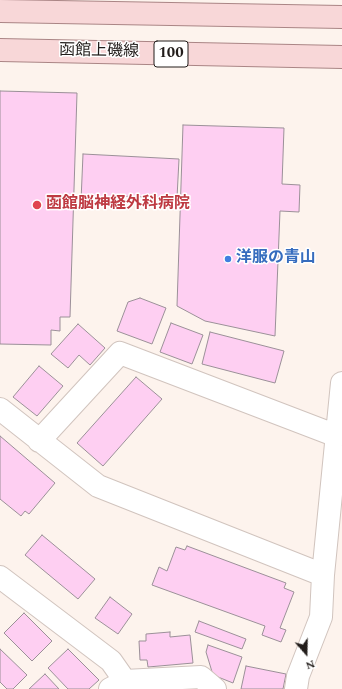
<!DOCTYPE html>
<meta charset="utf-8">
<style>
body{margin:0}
#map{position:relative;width:342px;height:689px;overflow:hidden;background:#fdf3ed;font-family:Spectral,serif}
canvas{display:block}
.north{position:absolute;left:286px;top:633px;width:40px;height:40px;-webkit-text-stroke:3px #fff;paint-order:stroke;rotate:160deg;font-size:11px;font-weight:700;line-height:16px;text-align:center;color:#221d1b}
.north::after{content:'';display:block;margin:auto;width:14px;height:18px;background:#221d1b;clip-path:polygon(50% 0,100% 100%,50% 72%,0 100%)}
</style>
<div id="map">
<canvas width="342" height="689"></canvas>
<div class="north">N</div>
</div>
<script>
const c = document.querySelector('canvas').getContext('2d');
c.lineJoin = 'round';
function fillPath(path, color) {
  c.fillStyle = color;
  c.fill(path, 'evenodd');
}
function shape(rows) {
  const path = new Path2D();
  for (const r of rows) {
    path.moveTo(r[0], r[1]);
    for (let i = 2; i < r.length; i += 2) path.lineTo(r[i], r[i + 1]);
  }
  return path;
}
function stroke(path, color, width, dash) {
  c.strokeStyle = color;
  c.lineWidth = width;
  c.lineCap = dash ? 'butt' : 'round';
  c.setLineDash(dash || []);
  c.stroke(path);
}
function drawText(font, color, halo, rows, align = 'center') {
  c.font = font + ' Spectral,"Noto Sans JP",serif';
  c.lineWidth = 3;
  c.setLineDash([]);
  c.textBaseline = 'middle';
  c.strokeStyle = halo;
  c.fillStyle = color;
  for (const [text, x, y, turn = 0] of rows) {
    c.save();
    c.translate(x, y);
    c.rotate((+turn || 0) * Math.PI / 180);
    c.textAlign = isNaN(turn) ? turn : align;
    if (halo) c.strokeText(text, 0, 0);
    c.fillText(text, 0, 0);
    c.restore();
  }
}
const building = shape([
 [0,91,77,93,70,317,60,317,60,331,51,330,51,345,0,344,0,91],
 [183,125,284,128,282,184,300,185,299,212,280,211,275,336,205,321,177,306,183,125],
 [83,154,179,159,177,198,118,196,117,203,81,201,83,154],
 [140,298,166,308,152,344,117,331,128,302,140,298],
 [171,323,203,335,192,364,160,352,171,323],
 [78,324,105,348,90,365,79,355,68,368,51,354,78,324],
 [210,332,284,351,275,383,202,364,210,332],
 [39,366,63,386,37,416,13,397,39,366],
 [136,377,162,399,103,466,77,443,136,377],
 [0,436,55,483,29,514,25,511,21,516,0,499,0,436],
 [42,535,95,579,78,599,25,555,42,535],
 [187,546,286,583,284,588,294,592,280,628,286,630,281,642,262,635,265,626,152,585,159,567,167,571,176,547,185,550,187,546],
 [110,597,132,614,118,634,95,618,110,597],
 [24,613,52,641,32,661,4,633,24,613],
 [199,621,246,639,242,649,195,632,199,621],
 [170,632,170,637,190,635,193,663,148,667,147,660,140,660,139,641,146,641,146,634,170,632],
 [208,645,242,657,233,683,213,675,206,652,208,645],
 [0,649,27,675,13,689,7,689,0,682,0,649],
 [68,649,99,680,89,689,68,689,48,668,68,649],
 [246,666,286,674,283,689,241,689,246,666],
 [45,674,59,689,29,689,45,674]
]);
fillPath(building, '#fecff2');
stroke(building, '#9b9098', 1);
const minor = shape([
 [0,409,98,486,323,575],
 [39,441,120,353,337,436],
 [0,577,111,661,125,681,127,689],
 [110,689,125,681,201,677,215,689],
 [296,689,298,676,321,617,323,575,342,383]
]);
const major = shape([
 [0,11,342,17],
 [0,50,342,57]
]);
stroke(minor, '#d1c4be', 24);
stroke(major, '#aa8585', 24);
stroke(minor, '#fff', 22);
stroke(major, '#f8d7d8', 22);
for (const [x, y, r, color] of [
 [37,205,5,"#e0444e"],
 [228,259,4,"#3f7fe0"]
]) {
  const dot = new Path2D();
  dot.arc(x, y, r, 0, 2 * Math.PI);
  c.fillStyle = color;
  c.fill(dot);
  stroke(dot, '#fff', 1.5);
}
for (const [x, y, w] of [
 [171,54,34]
]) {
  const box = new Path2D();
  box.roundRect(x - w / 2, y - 13, w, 26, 3);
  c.fillStyle = '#fff';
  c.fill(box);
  stroke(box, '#221d1b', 1);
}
drawText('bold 15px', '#221d1b', null, [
 ["100",171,54]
]);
drawText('16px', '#221d1b', '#fff', [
 ["函館上磯線",99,52,1]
]);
drawText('bold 16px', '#be3a42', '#fff', [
 ["函館脳神経外科病院",46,205]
], 'left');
drawText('bold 16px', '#366cbe', '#fff', [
 ["洋服の青山",236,259]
], 'left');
</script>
